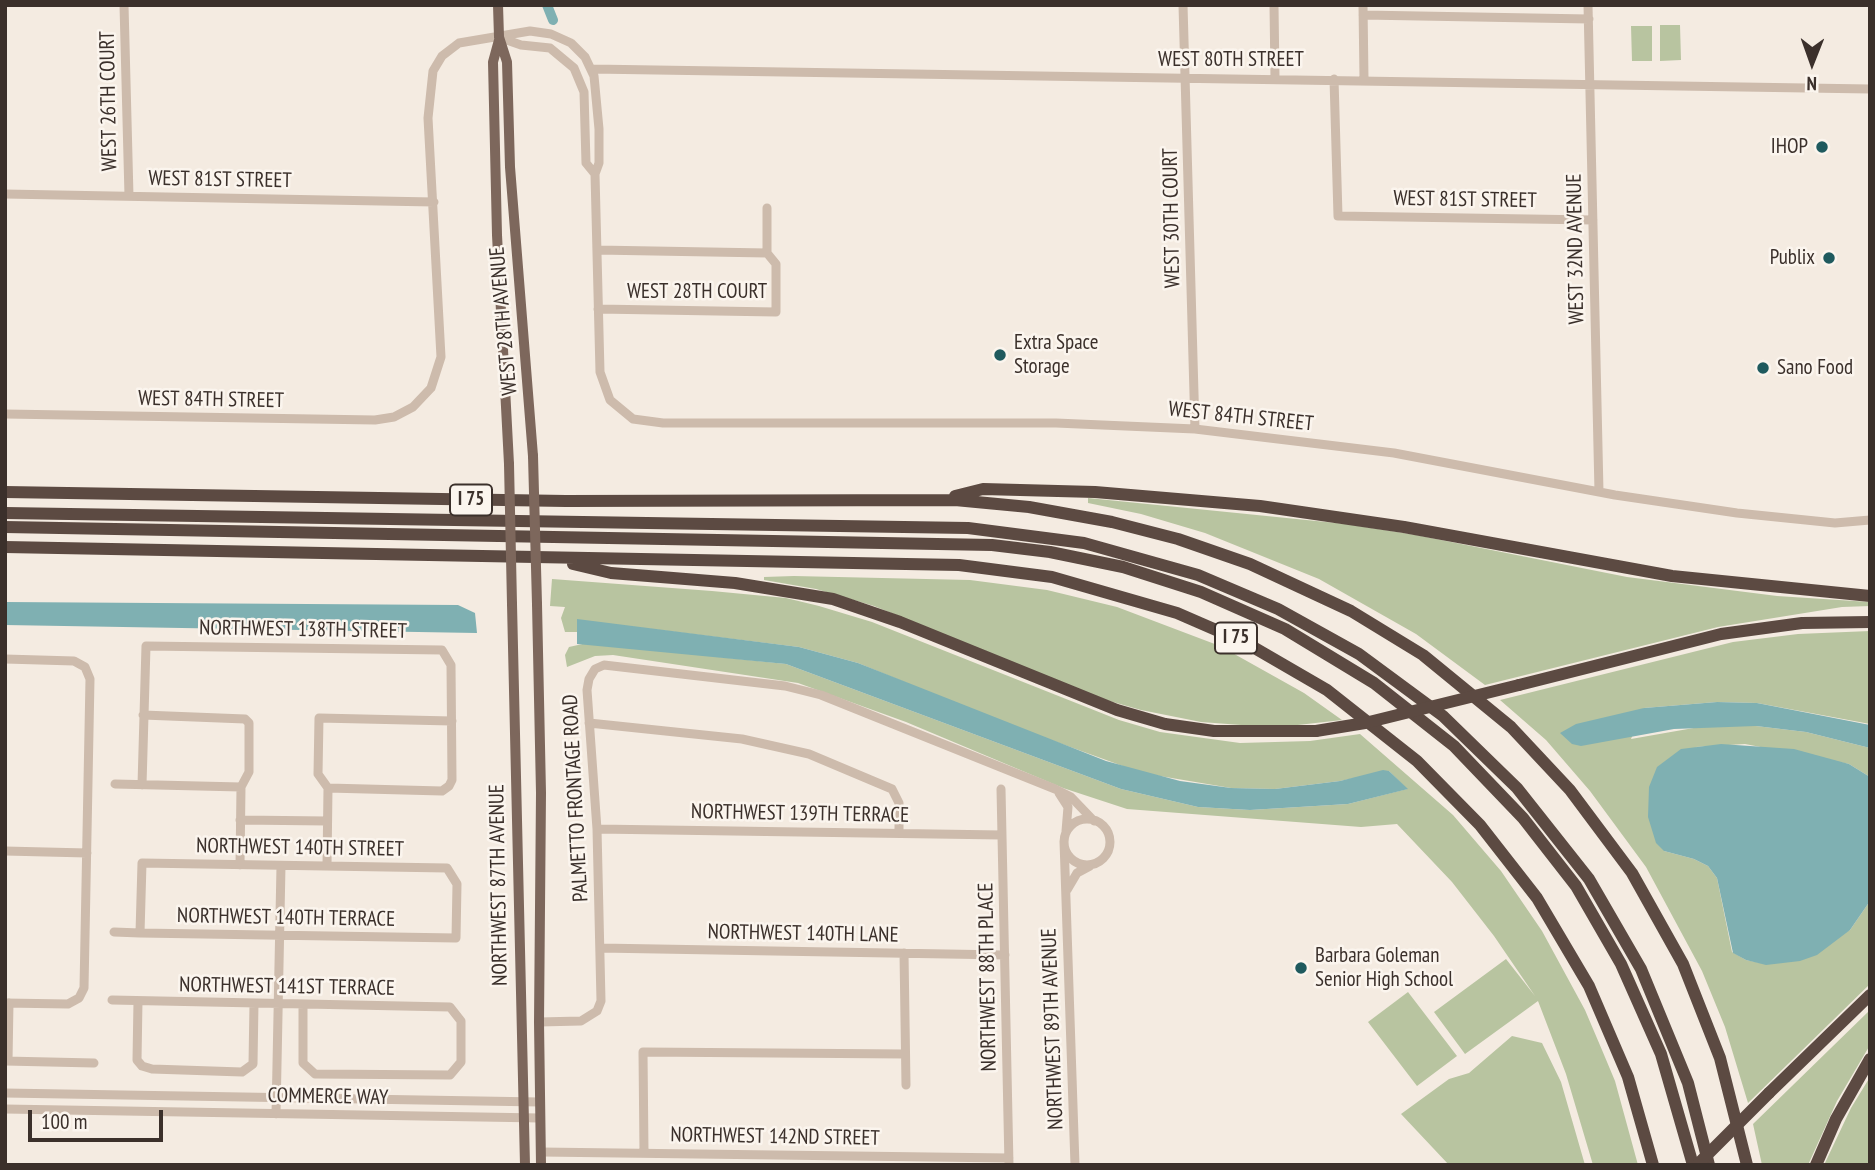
<!DOCTYPE html>
<style>
body{margin:0}
#map{position:relative;width:1875px;height:1170px;overflow:hidden;background:#f4ebe1;font-family:"PT Sans Narrow",sans-serif}
canvas{display:block}
.frame{position:absolute;inset:0;border:7px solid #3b302b;pointer-events:none}
.north{position:absolute;left:1777px;top:28px;width:70px;height:70px;-webkit-text-stroke:5px #fbf5ee;paint-order:stroke;rotate:181deg;font-size:19px;font-weight:700;line-height:28px;text-align:center;color:#3b302b}
.north::after{content:'';display:block;margin:auto;width:24px;height:32px;background:#3b302b;clip-path:polygon(50% 0,100% 100%,50% 72%,0 100%)}
.scale{position:absolute;left:28px;top:1110px;width:135px;height:32px;box-sizing:border-box;border:4px solid #3b302b;border-top:0;padding-left:9px;font-size:21px;line-height:24px;white-space:nowrap;color:#3b302b;-webkit-text-stroke:5px #fbf5ee;paint-order:stroke}
</style>
<div id="map">
<canvas width="1875" height="1170"></canvas>
<div class="frame"></div>
<div class="north">N</div>
<div class="scale">100 m</div>
</div>
<script>
const c = document.querySelector('canvas').getContext('2d');
c.lineJoin = 'round';
function fillPath(path, color) {
  c.fillStyle = color;
  c.fill(path, 'evenodd');
}
function shape(rows) {
  const path = new Path2D();
  for (const r of rows) {
    if (r.length === 3) {
      path.moveTo(r[0] + r[2], r[1]);
      path.arc(r[0], r[1], r[2], 0, 2 * Math.PI);
      continue;
    }
    path.moveTo(r[0], r[1]);
    for (let i = 2; i < r.length; i += 2) path.lineTo(r[i], r[i + 1]);
  }
  return path;
}
function stroke(path, color, width, dash) {
  c.strokeStyle = color;
  c.lineWidth = width;
  c.lineCap = dash ? 'butt' : 'round';
  c.setLineDash(dash || []);
  c.stroke(path);
}
function drawText(font, color, halo, rows, align = 'center') {
  c.font = font + ' "PT Sans Narrow",sans-serif';
  c.lineWidth = 5;
  c.setLineDash([]);
  c.textBaseline = 'middle';
  c.strokeStyle = halo;
  c.fillStyle = color;
  for (const [text, x, y, turn = 0] of rows) {
    c.save();
    c.translate(x, y);
    c.rotate((+turn || 0) * Math.PI / 180);
    c.textAlign = isNaN(turn) ? turn : align;
    if (halo) c.strokeText(text, 0, 0);
    c.fillText(text, 0, 0);
    c.restore();
  }
}
fillPath(shape([
 [1660,25,1680,25,1681,60,1660,61],
 [1631,26,1652,26,1652,61,1632,61],
 [1088,498,1346,524,1416,535,1627,577,1777,596,1870,602,1870,606,1842,607,1718,627,1485,685,1416,634,1319,579,1205,533,1141,514,1088,503],
 [794,576,970,580,1047,590,1117,607,1220,646,1304,693,1342,720,1289,726,1241,725,1201,722,1141,710,1106,700,874,606,816,589,764,580,764,577],
 [552,579,712,591,786,598,819,606,872,622,1119,720,1160,732,1240,743,1310,741,1360,734,1453,815,1501,871,1542,931,1585,1010,1602,1050,1615,1081,1638,1165,1593,1165,1566,1074,1538,1001,1465,1054,1434,1012,1506,959,1535,996,1494,936,1452,882,1397,824,1361,827,1127,809,1063,788,906,722,798,683,613,655,595,656,567,667,565,655,569,647,587,643,786,664,1121,789,1198,807,1250,810,1348,804,1407,789,1389,771,1340,781,1275,789,1231,788,1142,773,1004,723,858,663,799,647,577,620,577,632,565,632,561,618,565,607,550,606],
 [1870,631,1870,724,1757,703,1717,702,1644,708,1631,739,1705,726,1756,726,1806,732,1870,748,1870,777,1849,764,1745,744,1696,747,1664,851,1694,859,1708,866,1717,878,1732,952,1746,960,1766,964,1850,930,1870,901,1870,984,1748,1103,1725,1027,1702,971,1646,867,1590,791,1546,740,1500,700,1733,642,1798,634],
 [1408,992,1457,1056,1417,1086,1368,1022],
 [1870,1010,1870,1045,1837,1101,1808,1165,1762,1165,1753,1124],
 [1512,1036,1542,1043,1561,1082,1585,1165,1449,1165,1401,1114,1449,1079,1469,1073],
 [1870,1077,1870,1165,1824,1165,1851,1108]
]), '#b8c4a0');
fillPath(shape([
 [5,602,458,605,475,613,477,633,5,625],
 [577,619,799,647,858,663,1106,761,1180,781,1231,788,1275,789,1340,781,1383,770,1389,771,1408,789,1348,804,1250,810,1198,807,1121,789,786,664,577,644],
 [1717,702,1757,703,1870,725,1870,748,1806,732,1756,726,1674,729,1581,746,1572,744,1560,733,1576,724,1644,708],
 [1721,744,1794,749,1849,764,1870,777,1870,901,1850,930,1817,955,1800,961,1766,965,1746,960,1733,953,1717,878,1708,866,1694,859,1664,851,1656,843,1648,817,1649,787,1657,767,1681,749]
]), '#7fb0b2');
stroke(shape([
 [547,5,553,20]
]), '#7fb0b2', 10);
stroke(shape([
 [124,5,129,196],
 [1183,5,1195,429],
 [1274,5,1275,78],
 [1363,5,1364,79],
 [1588,5,1599,492],
 [1363,15,1589,19],
 [501,38,521,45,550,48,574,68,584,92,586,163,595,174],
 [592,69,1870,89],
 [1334,79,1338,216,1593,220],
 [5,194,434,202],
 [597,250,767,253,776,264,776,312,598,309],
 [767,253,767,208],
 [5,414,375,420,394,417,413,407,431,388,441,357,428,118,433,71,442,56,459,43,530,31,551,34,571,43,585,57,594,76,599,129,599,163,595,174,600,372,610,400,633,419,663,423,1056,423,1195,429,1394,453,1615,495,1737,513,1835,523,1870,520],
 [5,659,74,661,85,667,90,679,84,988,79,998,68,1004,5,1003],
 [143,715,245,719,249,723,249,772,241,787,240,865],
 [589,723,742,739,809,754,892,789,899,803,899,833],
 [115,784,241,787],
 [142,785,146,646,442,650,451,665,452,780,449,786,442,791,328,788],
 [1001,789,1009,1165],
 [1059,793,1068,807,1066,831],
 [1087,842,23],
 [240,820,327,821],
 [597,829,1002,835],
 [1064,841,1075,1165],
 [5,851,87,853],
 [327,865,328,788,318,774,319,718,452,721],
 [1067,890,1077,873,1090,866],
 [114,932,140,933,456,938,457,884,447,868,142,863,140,933],
 [600,948,1005,955],
 [904,953,906,1085],
 [112,1000,450,1007,461,1021,461,1062,450,1075,315,1074,303,1063,303,1005],
 [138,1001,137,1060,142,1066,152,1069,242,1072,253,1064,254,1003],
 [539,1022,581,1021,597,1011,601,1001,597,829,587,690,589,679,595,669,604,665,785,686,821,695,1055,789,1071,797,1094,821],
 [5,1061,94,1063],
 [8,1061,9,1003],
 [5,1093,540,1102],
 [5,1109,540,1118],
 [276,1114,281,866],
 [541,1152,1009,1158],
 [644,1152,643,1052,905,1054]
]), '#cdbbac', 9);
stroke(shape([
 [498,5,499,37,507,62,510,167,533,456],
 [499,40,493,62,497,235,509,464],
 [512,604,525,1165],
 [537,604,541,793,539,1022,541,1165]
]), '#7d675c', 10);
stroke(shape([
 [5,492,566,501,955,500,1029,507,1112,522,1178,539,1250,564,1351,611,1423,655,1511,727,1570,790,1632,873,1683,964,1720,1058,1747,1165],
 [955,496,983,489,1095,492,1260,506,1404,527,1672,576,1870,596],
 [5,513,968,528,1084,543,1198,575,1278,609,1359,654,1443,716,1517,788,1589,879,1641,969,1688,1083,1709,1165],
 [5,527,992,545,1050,552,1123,567,1201,592,1285,629,1374,683,1454,746,1523,818,1576,886,1621,964,1661,1054,1693,1165],
 [5,547,959,565,1052,577,1177,613,1246,643,1327,690,1417,761,1480,825,1537,898,1589,986,1628,1077,1653,1165],
 [573,564,611,573,735,583,833,599,900,622,1117,710,1165,724,1214,731,1316,731],
 [1519,685,1721,634,1802,623,1870,622],
 [1769,1093,1870,995],
 [1816,1165,1836,1119,1870,1059]
]), '#5c4a42', 12);
stroke(shape([
 [533,456,537,604],
 [509,464,512,604]
]), '#7d675c', 10);
stroke(shape([
 [1316,731,1365,723,1519,685],
 [1697,1165,1769,1093]
]), '#5c4a42', 12);
for (const [x, y, r, color] of [
 [1822,147,7,"#1f5a5e"],
 [1829,258,7,"#1f5a5e"],
 [1000,355,7,"#1f5a5e"],
 [1763,368,7,"#1f5a5e"],
 [1301,968,7,"#1f5a5e"]
]) {
  const dot = new Path2D();
  dot.arc(x, y, r, 0, 2 * Math.PI);
  c.fillStyle = color;
  c.fill(dot);
  stroke(dot, '#fbf5ee', 2.5);
}
for (const [x, y, w] of [
 [471,500,42],
 [1236,638,42]
]) {
  const box = new Path2D();
  box.roundRect(x - w / 2, y - 15.5, w, 31, 5);
  c.fillStyle = '#fbf5ee';
  c.fill(box);
  stroke(box, '#3b302b', 2);
}
drawText('bold 19px', '#3b302b', null, [
 ["I 75",471,500],
 ["I 75",1236,638]
]);
drawText('21px', '#3b302b', '#fbf5ee', [
 ["WEST 80TH STREET",1231,60],
 ["WEST 26TH COURT",109,101,-91],
 ["WEST 81ST STREET",220,180,1],
 ["WEST 81ST STREET",1465,200,1],
 ["WEST 30TH COURT",1172,218,-91],
 ["WEST 32ND AVENUE",1576,249,-91],
 ["WEST 28TH COURT",697,292],
 ["WEST 28TH AVENUE",504,321,-95],
 ["WEST 84TH STREET",211,400,1],
 ["WEST 84TH STREET",1241,417,6],
 ["NORTHWEST 138TH STREET",303,630,1],
 ["PALMETTO FRONTAGE ROAD",576,798,-93],
 ["NORTHWEST 139TH TERRACE",800,814,1],
 ["NORTHWEST 140TH STREET",300,848,1],
 ["NORTHWEST 87TH AVENUE",499,885,-91],
 ["NORTHWEST 140TH TERRACE",286,918,1],
 ["NORTHWEST 140TH LANE",803,934,1],
 ["NORTHWEST 88TH PLACE",988,977,-91],
 ["NORTHWEST 141ST TERRACE",287,987,1],
 ["NORTHWEST 89TH AVENUE",1053,1029,-92],
 ["COMMERCE WAY",328,1097,1],
 ["NORTHWEST 142ND STREET",775,1137,1]
]);
drawText('21px', '#3b302b', '#fbf5ee', [
 ["IHOP",1808,147,"right"],
 ["Publix",1815,258,"right"],
 ["Extra Space",1014,343],
 ["Storage",1014,367],
 ["Sano Food",1777,368],
 ["Barbara Goleman",1315,956],
 ["Senior High School",1315,980]
], 'left');
</script>
